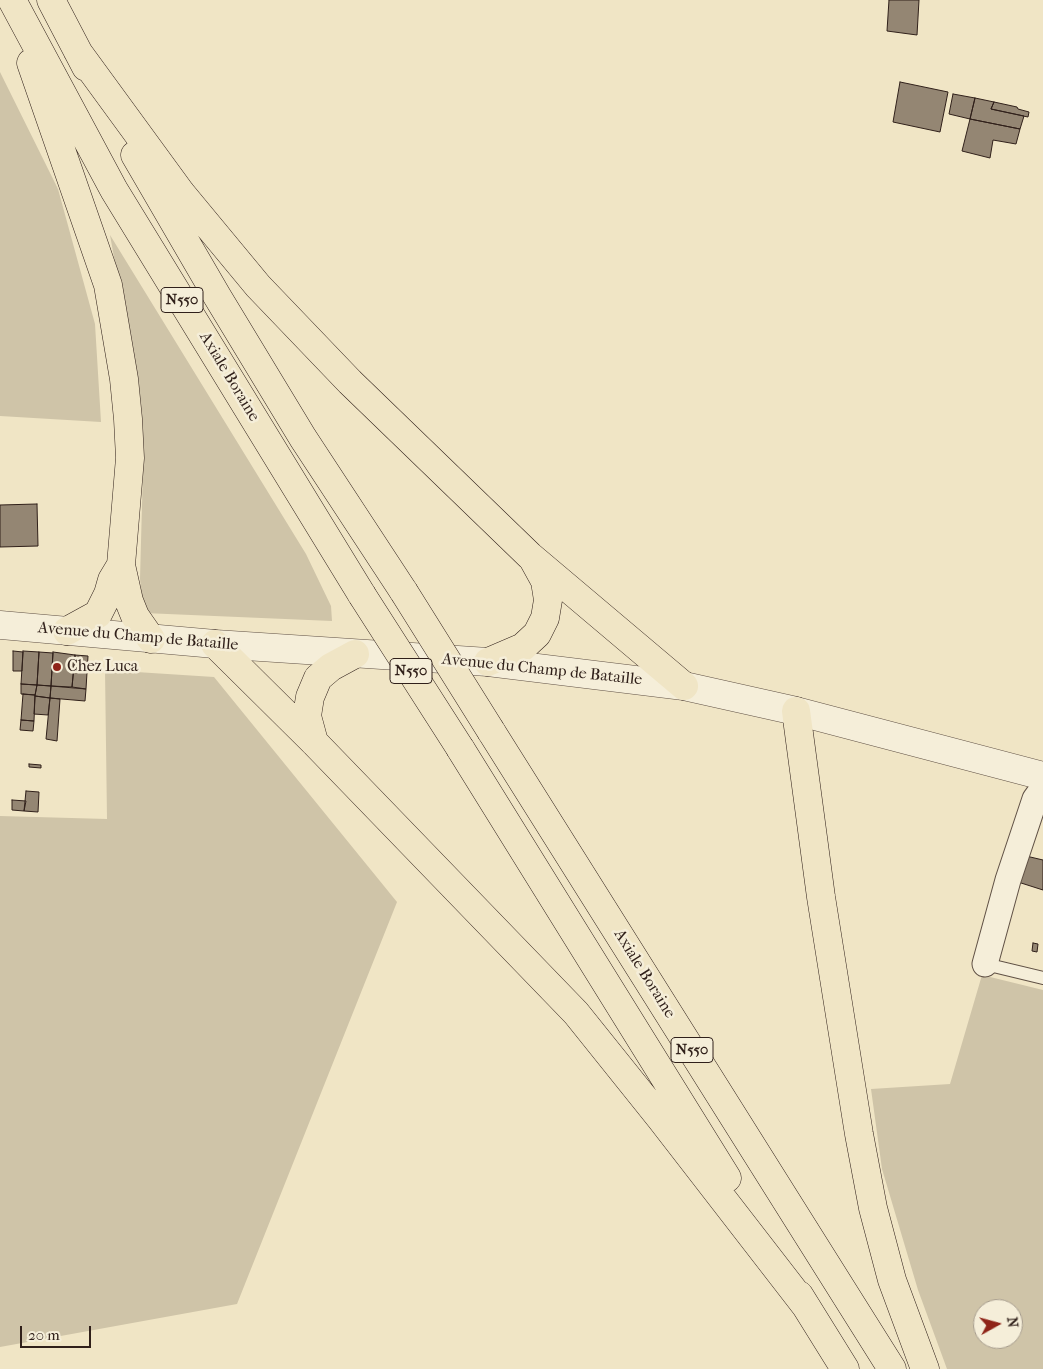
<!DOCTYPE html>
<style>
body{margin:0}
#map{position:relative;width:1043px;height:1369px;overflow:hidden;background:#f0e5c5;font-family:"IM FELL French Canon",serif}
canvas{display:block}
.north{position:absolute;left:973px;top:1299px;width:50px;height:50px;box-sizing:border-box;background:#f5eed9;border:1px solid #a69c8d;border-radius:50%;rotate:83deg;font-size:14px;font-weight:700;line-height:20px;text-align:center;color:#30201a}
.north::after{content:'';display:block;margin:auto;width:18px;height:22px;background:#8f2418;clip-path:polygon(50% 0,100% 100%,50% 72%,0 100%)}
.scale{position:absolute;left:20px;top:1326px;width:71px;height:22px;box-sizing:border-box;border:2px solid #30201a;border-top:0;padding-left:6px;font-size:15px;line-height:18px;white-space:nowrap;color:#30201a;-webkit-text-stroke:4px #f5eed9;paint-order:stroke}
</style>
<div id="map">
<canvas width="1043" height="1369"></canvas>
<div class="north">N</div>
<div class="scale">20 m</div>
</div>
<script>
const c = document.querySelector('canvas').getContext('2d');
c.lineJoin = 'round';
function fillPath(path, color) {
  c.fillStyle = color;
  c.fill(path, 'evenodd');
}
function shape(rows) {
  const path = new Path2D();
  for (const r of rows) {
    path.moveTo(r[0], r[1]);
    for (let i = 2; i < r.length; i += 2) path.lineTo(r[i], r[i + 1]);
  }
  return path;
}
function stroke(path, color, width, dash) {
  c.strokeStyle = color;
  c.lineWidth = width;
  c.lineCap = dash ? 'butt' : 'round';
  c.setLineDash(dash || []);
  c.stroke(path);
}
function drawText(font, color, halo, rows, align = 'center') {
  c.font = font + ' "IM FELL French Canon",serif';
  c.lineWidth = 5;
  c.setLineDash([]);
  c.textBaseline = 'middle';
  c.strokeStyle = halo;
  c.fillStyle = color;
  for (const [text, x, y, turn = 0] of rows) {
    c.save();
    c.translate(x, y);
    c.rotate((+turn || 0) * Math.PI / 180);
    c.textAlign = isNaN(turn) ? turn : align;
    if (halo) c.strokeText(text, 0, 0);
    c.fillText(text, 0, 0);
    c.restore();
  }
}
fillPath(shape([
 [0,72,58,189,95,324,101,422,0,416],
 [110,235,306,554,331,606,332,621,144,613,140,579,143,468,133,363],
 [105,670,214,677,397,902,237,1304,0,1347,0,816,107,819],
 [982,975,1043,990,1043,1369,947,1369,918,1290,882,1169,871,1089,950,1084],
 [983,1309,1013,1309,1013,1339,983,1339]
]), '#cfc4a8');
const building = shape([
 [889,0,919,0,917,35,887,31,889,0],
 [900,82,948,92,940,132,893,122,900,82],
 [953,94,975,98,970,119,949,114,953,94],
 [975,98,994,102,991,109,1024,116,1020,129,970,119,975,98],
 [994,102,1017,107,1018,109,1029,112,1028,117,991,109,994,102],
 [970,119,1020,129,1016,144,993,140,990,158,962,151,970,119],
 [37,504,38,546,0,547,0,505,37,504],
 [13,651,23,652,22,671,13,671,13,651],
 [23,651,39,652,37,685,21,684,23,651],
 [39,652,53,653,51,686,37,685,39,652],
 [53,652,75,655,72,687,51,686,53,652],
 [75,655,88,656,86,689,72,687,75,655],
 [21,684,37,685,35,695,21,694,21,684],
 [37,685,51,686,50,698,35,696,37,685],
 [51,686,86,689,85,701,50,698,51,686],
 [23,694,35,695,34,721,21,720,23,694],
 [35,696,50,698,48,715,34,714,35,696],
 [50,698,60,699,57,741,46,739,50,698],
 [21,720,34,721,33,731,20,730,21,720],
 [29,764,41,765,41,768,29,767,29,764],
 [26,791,39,792,38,812,24,811,26,791],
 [12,800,26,801,24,811,12,810,12,800],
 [1026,856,1043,860,1043,890,1018,882,1026,856],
 [1033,943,1038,944,1037,952,1032,951,1033,943]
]);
fillPath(building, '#948673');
stroke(building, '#30201a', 1);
const service = shape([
 [985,964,1043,978]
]);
const minor = shape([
 [985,964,1008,880,1035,799,1043,788]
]);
const tertiary = shape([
 [0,625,215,644,488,662,684,686,796,711,1043,776]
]);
const trunk = shape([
 [12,0,114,190,362,595],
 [51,0,86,67],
 [78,52,181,193,258,286,350,382,530,556,684,686],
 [31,63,108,285,124,379,128,419,130,458,121,565,129,601,135,616,151,639],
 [135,155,217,296,303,438,404,592],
 [67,631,98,614,108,594,112,580,121,565],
 [215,644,314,742,576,1013,661,1119,808,1309],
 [488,662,523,647,537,634,545,618,548,600,545,581,534,561],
 [796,711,821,897,859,1134,873,1208,892,1280,925,1369],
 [491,731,892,1369],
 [314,742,307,716,310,697,318,678,331,667,355,654],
 [460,748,727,1178],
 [799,1295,845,1369]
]);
stroke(service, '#605145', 14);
stroke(minor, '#605145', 27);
stroke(tertiary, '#605145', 29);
stroke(trunk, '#30201a', 29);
stroke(service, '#f5eed9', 12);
stroke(minor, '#f5eed9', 25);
stroke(tertiary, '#f5eed9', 28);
stroke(trunk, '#f0e5c5', 28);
const trunkBridge = shape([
 [404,592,491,731],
 [362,595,460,748]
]);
stroke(trunkBridge, '#30201a', 29, []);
stroke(trunkBridge, '#f0e5c5', 28);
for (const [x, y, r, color] of [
 [57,667,5,"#8f2418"]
]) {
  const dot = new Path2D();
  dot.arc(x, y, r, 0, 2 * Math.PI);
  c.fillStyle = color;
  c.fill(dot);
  stroke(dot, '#f5eed9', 2);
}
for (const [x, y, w] of [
 [182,300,42],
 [411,671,42],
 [692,1050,42]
]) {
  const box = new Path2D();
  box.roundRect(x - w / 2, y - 12.5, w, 25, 4);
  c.fillStyle = '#f5eed9';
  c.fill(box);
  stroke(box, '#30201a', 1);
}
drawText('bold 15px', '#30201a', null, [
 ["N550",182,300],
 ["N550",411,671],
 ["N550",692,1050]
]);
drawText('16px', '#30201a', '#f5eed9', [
 ["Axiale Boraine",229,377,59],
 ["Avenue du Champ de Bataille",138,637,5],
 ["Avenue du Champ de Bataille",542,670,6],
 ["Axiale Boraine",644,974,58]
]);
drawText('16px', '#30201a', '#f5eed9', [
 ["Chez Luca",67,667]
], 'left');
</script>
